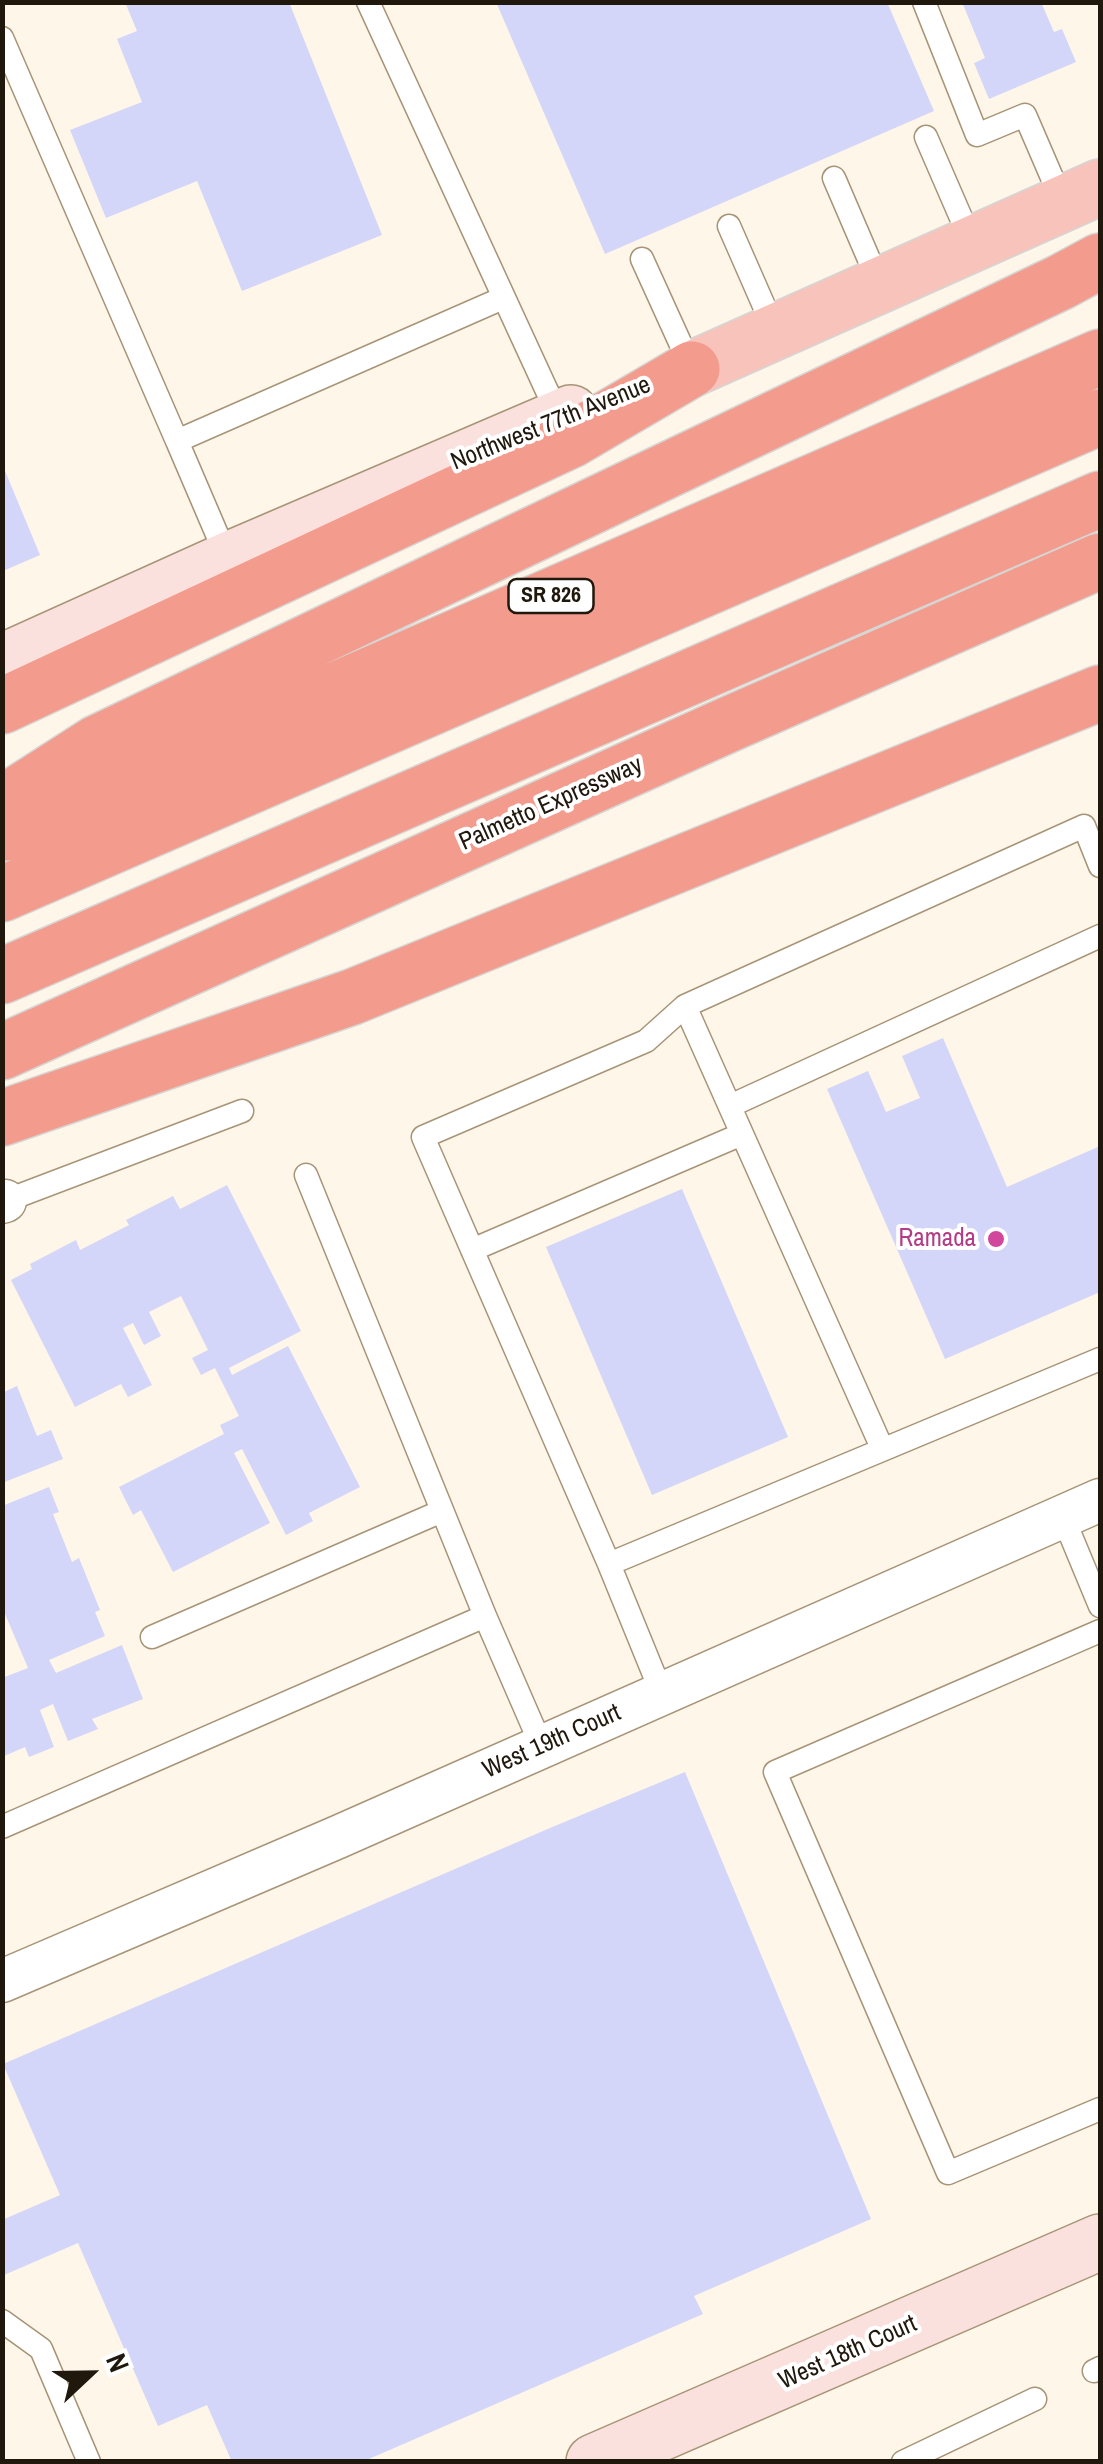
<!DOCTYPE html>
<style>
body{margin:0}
#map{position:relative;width:1103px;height:2464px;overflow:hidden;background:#fef6e9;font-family:"Archivo Narrow",sans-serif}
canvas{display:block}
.frame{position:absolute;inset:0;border:5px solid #20180d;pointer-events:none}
.north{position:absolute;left:40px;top:2324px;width:100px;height:100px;-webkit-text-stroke:8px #fff;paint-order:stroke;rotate:68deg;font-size:28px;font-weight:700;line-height:40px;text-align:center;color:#20180d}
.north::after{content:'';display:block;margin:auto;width:35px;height:45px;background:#20180d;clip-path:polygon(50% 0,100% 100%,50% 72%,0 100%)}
</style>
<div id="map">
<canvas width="1103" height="2464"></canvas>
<div class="frame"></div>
<div class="north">N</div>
</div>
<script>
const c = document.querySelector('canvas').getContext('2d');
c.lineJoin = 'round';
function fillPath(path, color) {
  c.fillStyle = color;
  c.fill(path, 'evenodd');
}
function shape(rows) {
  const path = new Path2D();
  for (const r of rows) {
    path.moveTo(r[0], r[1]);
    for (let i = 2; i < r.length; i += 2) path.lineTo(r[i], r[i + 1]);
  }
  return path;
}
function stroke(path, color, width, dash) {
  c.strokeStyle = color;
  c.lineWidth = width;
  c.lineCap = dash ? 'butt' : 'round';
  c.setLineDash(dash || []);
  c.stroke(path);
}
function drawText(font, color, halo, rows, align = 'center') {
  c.font = font + ' "Archivo Narrow",sans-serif';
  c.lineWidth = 8;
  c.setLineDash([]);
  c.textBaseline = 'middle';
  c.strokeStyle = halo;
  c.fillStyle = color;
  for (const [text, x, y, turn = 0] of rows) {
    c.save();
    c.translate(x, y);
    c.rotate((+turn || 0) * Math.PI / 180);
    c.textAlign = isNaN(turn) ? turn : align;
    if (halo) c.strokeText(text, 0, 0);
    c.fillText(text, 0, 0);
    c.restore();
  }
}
fillPath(shape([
 [125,2,289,2,382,235,242,291,197,181,106,218,70,130,142,102,117,39,137,31],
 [496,2,887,2,934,111,605,254],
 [962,2,1041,2,1054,32,1062,29,1076,62,989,99,974,63,985,58],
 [3,466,40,555,3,571],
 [943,1038,1007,1187,1100,1146,1100,1292,945,1359,827,1089,868,1071,886,1112,920,1098,902,1056],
 [227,1185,301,1331,229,1368,232,1375,288,1346,360,1487,309,1513,313,1521,286,1535,242,1449,234,1453,270,1523,173,1572,141,1510,133,1515,119,1487,224,1434,220,1425,239,1416,215,1368,201,1375,192,1358,208,1350,181,1296,149,1312,161,1336,144,1345,133,1323,123,1328,152,1385,128,1397,121,1384,75,1407,11,1280,32,1269,30,1264,76,1240,80,1250,129,1225,126,1220,173,1196,180,1209],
 [682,1189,788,1437,652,1495,546,1247],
 [17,1386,37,1436,51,1430,63,1459,2,1483,2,1393],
 [49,1487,59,1512,53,1514,72,1562,79,1558,100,1610,95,1612,105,1636,49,1660,56,1673,122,1645,143,1699,92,1719,98,1729,68,1741,53,1704,40,1710,54,1747,29,1757,25,1747,2,1757,2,1678,28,1668,2,1607,2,1506],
 [685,1772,871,2219,694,2296,703,2314,362,2462,232,2462,207,2405,158,2426,78,2243,4,2275,2,2220,60,2195,3,2064,550,1828]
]), '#d3d6f8');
const lane = shape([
 [368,2,559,417],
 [924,2,977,135,1025,115,1063,203],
 [2,38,177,441],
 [926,137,972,243],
 [834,178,880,285],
 [729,226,775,331],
 [642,259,692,369],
 [228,560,177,441,503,298],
 [685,1006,646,1041,423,1137,609,1564,1100,1359],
 [730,1106,1100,936],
 [306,1175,485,1616],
 [5,1201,242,1111],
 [472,1250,742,1134],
 [882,1448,685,1006,1084,826,1100,866],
 [1063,1517,1100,1606],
 [609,1564,662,1694],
 [1100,1631,775,1772,948,2173,1100,2109],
 [152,1637,442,1511],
 [2,1827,485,1616,542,1747],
 [2,2321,41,2349,89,2462],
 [1094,2371,1100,2368],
 [903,2462,1035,2399]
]);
const street = shape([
 [2,1202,5,1201],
 [2,1981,338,1837,1100,1500]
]);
const secondary = shape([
 [2,662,228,560,571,413],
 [594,2462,1100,2242]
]);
const primary = shape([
 [692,369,1100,187]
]);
const highway = shape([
 [2,706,571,440,692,369],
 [2,804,97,743,1061,282,1100,261],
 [7,833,1100,357],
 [2,894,1100,417],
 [2,976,1100,499],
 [2,1052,725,726,1100,561],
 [2,1118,352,997,1100,693]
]);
stroke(lane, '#a79477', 25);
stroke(street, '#a79477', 45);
stroke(secondary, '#a79477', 58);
stroke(primary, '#d7d5d3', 58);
stroke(highway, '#d7d5d3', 58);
stroke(lane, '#fff', 22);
stroke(street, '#fff', 42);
stroke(secondary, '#fbe1dd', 55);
stroke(primary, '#f8c3bb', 55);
stroke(highway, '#f39b8d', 55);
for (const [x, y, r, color] of [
 [996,1239,10,"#d1479c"]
]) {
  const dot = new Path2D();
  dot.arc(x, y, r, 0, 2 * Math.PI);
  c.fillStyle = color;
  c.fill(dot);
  stroke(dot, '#fff', 4);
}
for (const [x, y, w] of [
 [551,596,85]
]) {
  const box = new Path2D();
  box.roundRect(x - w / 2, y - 17, w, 34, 8);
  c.fillStyle = '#fff';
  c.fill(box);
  stroke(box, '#20180d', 2.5);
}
drawText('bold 22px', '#20180d', null, [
 ["SR 826",551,596]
]);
drawText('25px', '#20180d', '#fff', [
 ["Northwest 77th Avenue",551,424,-22],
 ["Palmetto Expressway",551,804,-24],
 ["West 19th Court",552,1742,-24],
 ["West 18th Court",848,2353,-24]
]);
drawText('25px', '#b23c85', '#fff', [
 ["Ramada",976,1239]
], 'right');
</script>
